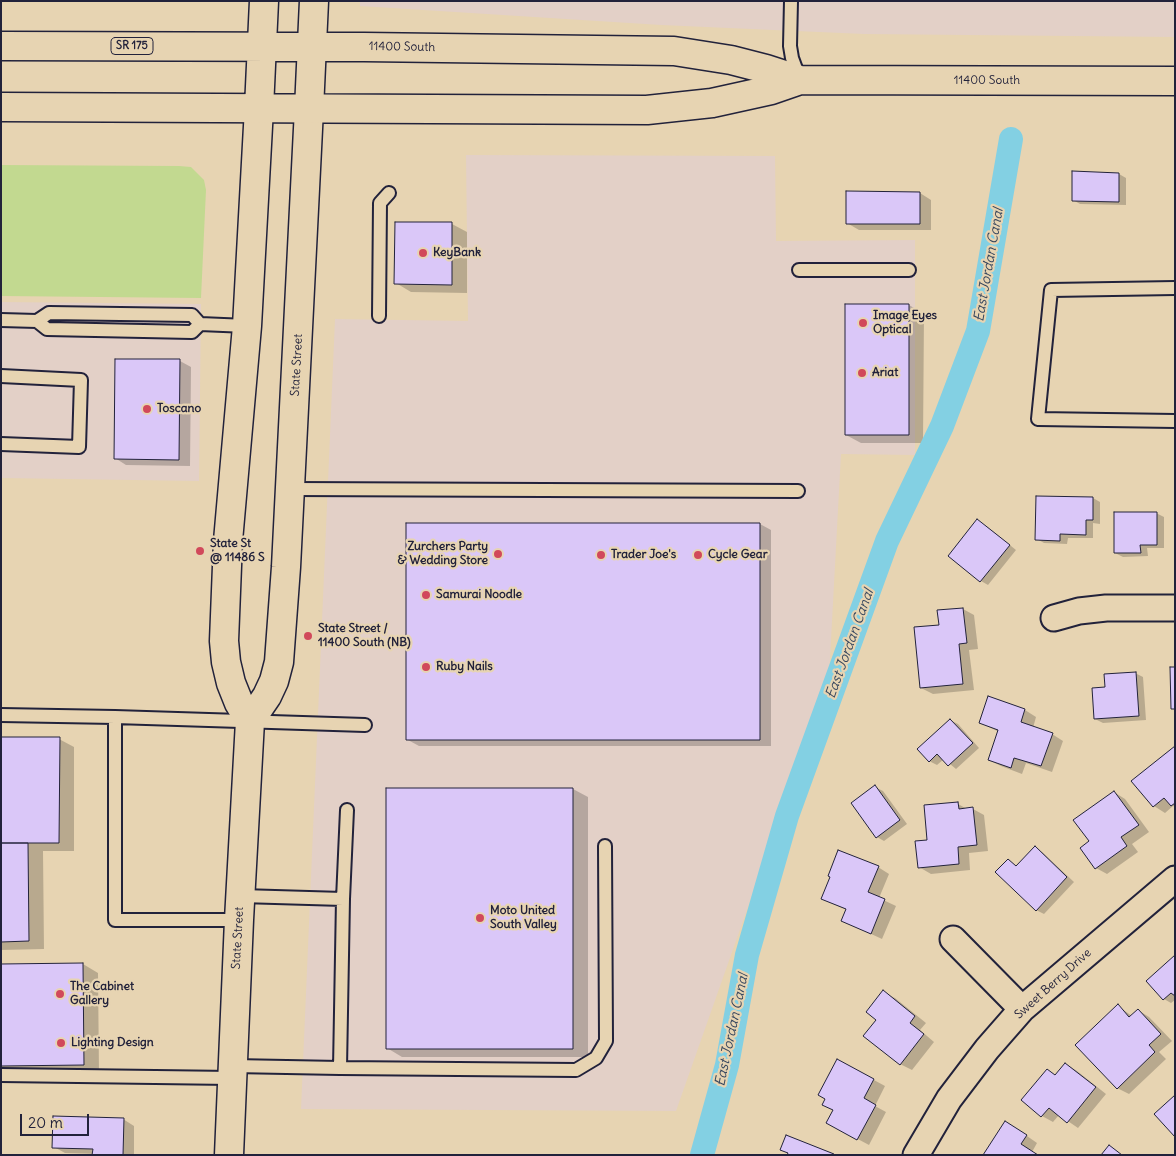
<!DOCTYPE html>
<style>
body{margin:0}
#map{position:relative;width:1176px;height:1156px;overflow:hidden;background:#e7d4b2;font-family:Delius,sans-serif}
canvas{display:block}
.frame{position:absolute;inset:0;border:2px solid #22223b;pointer-events:none}
.scale{position:absolute;left:20px;top:1114px;width:69px;height:22px;box-sizing:border-box;border:2px solid #22223b;border-top:0;padding-left:6px;font-size:15px;line-height:18px;white-space:nowrap;color:#22223b;-webkit-text-stroke:4px #e7d4b2;paint-order:stroke}
</style>
<div id="map">
<canvas width="1176" height="1156"></canvas>
<div class="frame"></div>
<div class="scale">20 m</div>
</div>
<script>
const c = document.querySelector('canvas').getContext('2d');
c.lineJoin = 'round';
function fillPath(path, color) {
  c.fillStyle = color;
  c.fill(path, 'evenodd');
}
function shape(rows) {
  const path = new Path2D();
  for (const r of rows) {
    path.moveTo(r[0], r[1]);
    for (let i = 2; i < r.length; i += 2) path.lineTo(r[i], r[i + 1]);
  }
  return path;
}
function stroke(path, color, width, dash) {
  c.strokeStyle = color;
  c.lineWidth = width;
  c.lineCap = dash ? 'butt' : 'round';
  c.setLineDash(dash || []);
  c.stroke(path);
}
function drawText(font, color, halo, rows, align = 'center') {
  c.font = font + ' Delius,sans-serif';
  c.lineWidth = 4.5;
  c.setLineDash([]);
  c.textBaseline = 'middle';
  c.strokeStyle = halo;
  c.fillStyle = color;
  for (const [text, x, y, turn = 0] of rows) {
    c.save();
    c.translate(x, y);
    c.rotate((+turn || 0) * Math.PI / 180);
    c.textAlign = isNaN(turn) ? turn : align;
    if (halo) c.strokeText(text, 0, 0);
    c.fillText(text, 0, 0);
    c.restore();
  }
}
fillPath(shape([
 [360,1,1175,1,1175,37,864,34,661,25,360,6],
 [466,155,775,156,776,241,915,240,915,455,841,454,829,677,676,1111,301,1109,335,319,468,321],
 [1,302,201,304,199,481,1,478]
]), '#e3d0c7');
fillPath(shape([
 [1,165,179,166,191,167,204,180,206,190,201,298,1,296]
]), '#c2d990');
fillPath(shape([
 [1074,173,1119,174,1126,178,1126,205,1080,204,1073,200],
 [920,193,931,200,931,230,859,230,847,223],
 [396,223,452,224,467,232,467,293,411,292,396,283],
 [909,305,924,314,923,443,861,443,846,435],
 [180,361,191,367,190,466,126,465,115,458],
 [1093,498,1100,502,1100,524,1093,523,1093,538,1068,538,1067,544,1044,543,1037,539],
 [1156,513,1164,517,1164,548,1147,548,1148,556,1123,557,1115,553],
 [760,524,771,530,771,746,419,746,408,740],
 [985,525,1016,550,988,585,981,581],
 [963,609,974,615,978,649,969,650,974,690,933,694,921,688,940,626],
 [1135,673,1143,677,1146,720,1103,723,1095,719],
 [989,698,1025,710,1036,717,1033,728,1052,734,1063,741,1052,772,1026,763,1022,774,1001,766,989,760,999,732,981,723],
 [950,720,958,724,979,748,956,769,944,759,937,765,929,761],
 [1,738,59,739,74,747,74,851,43,851,44,949,1,950],
 [1175,748,1175,807,1173,806,1165,813,1154,806],
 [875,787,883,791,907,824,884,841,877,837],
 [573,789,588,797,588,1057,402,1057,387,1048],
 [1114,792,1125,799,1149,832,1132,844,1138,852,1107,874,1096,868,1090,842],
 [958,804,967,809,973,809,984,815,988,851,969,853,970,870,931,874,919,867,928,841],
 [1035,848,1042,852,1074,882,1044,914,1036,910,1008,860,1017,867],
 [878,867,889,874,879,898,896,906,882,939,843,921,847,910,822,899],
 [1175,957,1175,1000,1171,1003,1164,999,1148,982],
 [83,964,98,973,99,1073,1,1074,1,965],
 [883,992,895,998,926,1023,920,1030,934,1042,912,1070,900,1064,878,1020],
 [1118,1006,1132,1016,1138,1010,1149,1017,1172,1041,1159,1052,1166,1059,1129,1094,1117,1088],
 [837,1060,885,1086,875,1106,886,1112,869,1145,839,1129,834,1111],
 [1066,1064,1077,1071,1106,1094,1078,1128,1059,1115,1053,1122,1042,1116,1047,1070,1056,1076],
 [123,1119,134,1126,134,1155,65,1153,54,1147],
 [1017,1129,1037,1143,1032,1152,984,1155]
]), '#0003');
stroke(shape([
 [702,1155,727,1065,747,955,787,816,887,541,942,426,978,331,1011,139]
]), '#83d0e3', 24);
const building = shape([
 [1072,171,1119,173,1119,202,1072,201,1072,171],
 [846,191,920,192,920,224,846,224,846,191],
 [395,222,452,222,452,285,394,284,395,222],
 [845,304,909,304,909,435,845,435,845,304],
 [115,359,180,359,179,460,114,459,115,359],
 [1036,496,1093,497,1093,520,1086,520,1086,535,1060,534,1060,541,1035,540,1036,496],
 [1114,512,1157,512,1157,545,1140,545,1141,553,1114,553,1114,512],
 [977,519,1010,545,980,582,948,556,977,519],
 [406,523,760,523,760,740,406,740,406,523],
 [963,608,967,643,959,644,963,684,920,688,914,627,939,625,937,610,963,608],
 [1170,667,1175,667,1175,709,1171,709,1170,667],
 [1136,672,1139,716,1094,719,1092,688,1105,687,1104,674,1136,672],
 [988,696,1025,709,1021,722,1053,733,1041,766,1014,758,1011,768,988,760,998,730,979,723,988,696],
 [950,719,973,743,948,766,937,754,929,762,917,749,950,719],
 [1,737,60,737,59,843,1,843,1,737],
 [1175,746,1175,803,1171,806,1164,798,1153,807,1131,781,1175,746],
 [875,785,900,820,876,838,851,803,875,785],
 [386,788,573,788,573,1049,386,1049,386,788],
 [1114,791,1139,825,1121,837,1127,846,1095,869,1080,848,1089,841,1073,820,1114,791],
 [958,802,959,809,973,807,977,845,958,847,959,864,918,868,915,841,927,840,924,805,958,802],
 [1,843,28,843,29,941,1,942,1,843],
 [1035,846,1067,877,1036,911,995,872,1008,859,1016,866,1035,846],
 [838,850,879,866,868,892,885,899,871,934,841,921,846,909,821,899,830,877,828,876,838,850],
 [1175,955,1175,996,1171,993,1163,1000,1146,981,1175,955],
 [83,963,84,1065,1,1066,1,964,83,963],
 [883,990,915,1016,910,1023,924,1034,900,1065,863,1036,876,1020,866,1012,883,990],
 [1118,1004,1129,1017,1138,1009,1161,1034,1149,1045,1155,1052,1117,1089,1075,1045,1118,1004],
 [837,1059,874,1079,864,1098,876,1105,857,1140,826,1123,833,1110,822,1105,825,1099,818,1095,837,1059],
 [1065,1063,1096,1087,1067,1123,1049,1108,1041,1117,1021,1100,1047,1069,1055,1075,1065,1063],
 [1175,1095,1175,1137,1154,1114,1175,1095],
 [53,1116,124,1118,123,1155,92,1155,93,1149,52,1148,53,1116],
 [1005,1121,1027,1135,1021,1144,1038,1155,983,1155,1005,1121],
 [786,1135,834,1154,834,1155,787,1155,788,1153,780,1150,786,1135],
 [1109,1145,1122,1155,1101,1155,1109,1145]
]);
fillPath(building, '#dac7f8');
stroke(building, '#22223b', 1);
const lane = shape([
 [791,1,790,46,792,58,799,77],
 [799,270,909,270],
 [1175,288,1051,290,1038,419,1175,421],
 [379,316,380,203,389,193],
 [1,320,37,321],
 [200,324,192,315,49,313,37,321,47,329,192,332,200,324,247,326],
 [1,376,81,380,79,447,1,444],
 [291,489,798,491],
 [1,715,115,717,365,725],
 [115,717,115,920,239,920],
 [241,896,343,899],
 [233,1066,340,1068,343,899,347,810],
 [340,1068,576,1070,596,1058,606,1041,605,846],
 [1,1075,232,1078]
]);
const street = shape([
 [1054,618,1079,611,1106,608,1175,608],
 [953,939,1022,1009],
 [916,1155,949,1099,987,1049,1022,1009,1175,879]
]);
const secondary = shape([
 [250,721,239,703,231,683,226,662,224,641,228,541,247,326,259,108],
 [229,1155,239,920,250,721,267,696,274,681,279,662,286,567,309,109]
]);
const primary = shape([
 [1,46,364,47,674,51,731,60,766,69,800,80],
 [1,107,647,110,712,103,771,90,800,80,1175,81],
 [259,108,264,1],
 [309,109,314,1]
]);
stroke(lane, '#22223b', 16);
stroke(street, '#22223b', 29);
stroke(secondary, '#22223b', 31);
stroke(primary, '#22223b', 31);
stroke(lane, '#e7d4b2', 12);
stroke(street, '#e7d4b2', 25);
stroke(secondary, '#e7d4b2', 28);
stroke(primary, '#e7d4b2', 28);
for (const [x, y, r, color] of [
 [423,253,5,"#d1495b"],
 [863,323,5,"#d1495b"],
 [862,373,5,"#d1495b"],
 [147,409,5,"#d1495b"],
 [200,551,5,"#d1495b"],
 [498,554,5,"#d1495b"],
 [601,555,5,"#d1495b"],
 [698,555,5,"#d1495b"],
 [426,595,5,"#d1495b"],
 [308,636,5,"#d1495b"],
 [426,667,5,"#d1495b"],
 [480,918,5,"#d1495b"],
 [60,994,5,"#d1495b"],
 [61,1043,5,"#d1495b"]
]) {
  const dot = new Path2D();
  dot.arc(x, y, r, 0, 2 * Math.PI);
  c.fillStyle = color;
  c.fill(dot);
  stroke(dot, '#e7d4b2', 2);
}
for (const [x, y, w] of [
 [132,46,42]
]) {
  const box = new Path2D();
  box.roundRect(x - w / 2, y - 8.5, w, 17, 4);
  c.fillStyle = '#e7d4b2';
  c.fill(box);
  stroke(box, '#22223b', 1);
}
drawText('bold 11px', '#22223b', null, [
 ["SR 175",132,46]
]);
drawText('12px', '#22223b', '#e7d4b2', [
 ["11400 South",402,47,1],
 ["11400 South",987,81],
 ["State Street",297,365,-87],
 ["State Street",238,938,-87],
 ["Sweet Berry Drive",1053,984,-42]
]);
drawText('bold 12px', '#22223b', '#e7d4b2', [
 ["KeyBank",433,253],
 ["Image Eyes",873,316],
 ["Optical",873,330],
 ["Ariat",872,373],
 ["Toscano",157,409],
 ["State St",210,544],
 ["@ 11486 S",210,558],
 ["Zurchers Party",488,547,"right"],
 ["& Wedding Store",488,561,"right"],
 ["Trader Joe's",611,555],
 ["Cycle Gear",708,555],
 ["Samurai Noodle",436,595],
 ["State Street /",318,629],
 ["11400 South (NB)",318,643],
 ["Ruby Nails",436,667],
 ["Moto United",490,911],
 ["South Valley",490,925],
 ["The Cabinet",70,987],
 ["Gallery",70,1001],
 ["Lighting Design",71,1043]
], 'left');
drawText('italic 14px', '#35455d', '#e7d4b2', [
 ["East Jordan Canal",989,265,-80],
 ["East Jordan Canal",850,644,-70],
 ["East Jordan Canal",732,1030,-78]
]);
</script>
